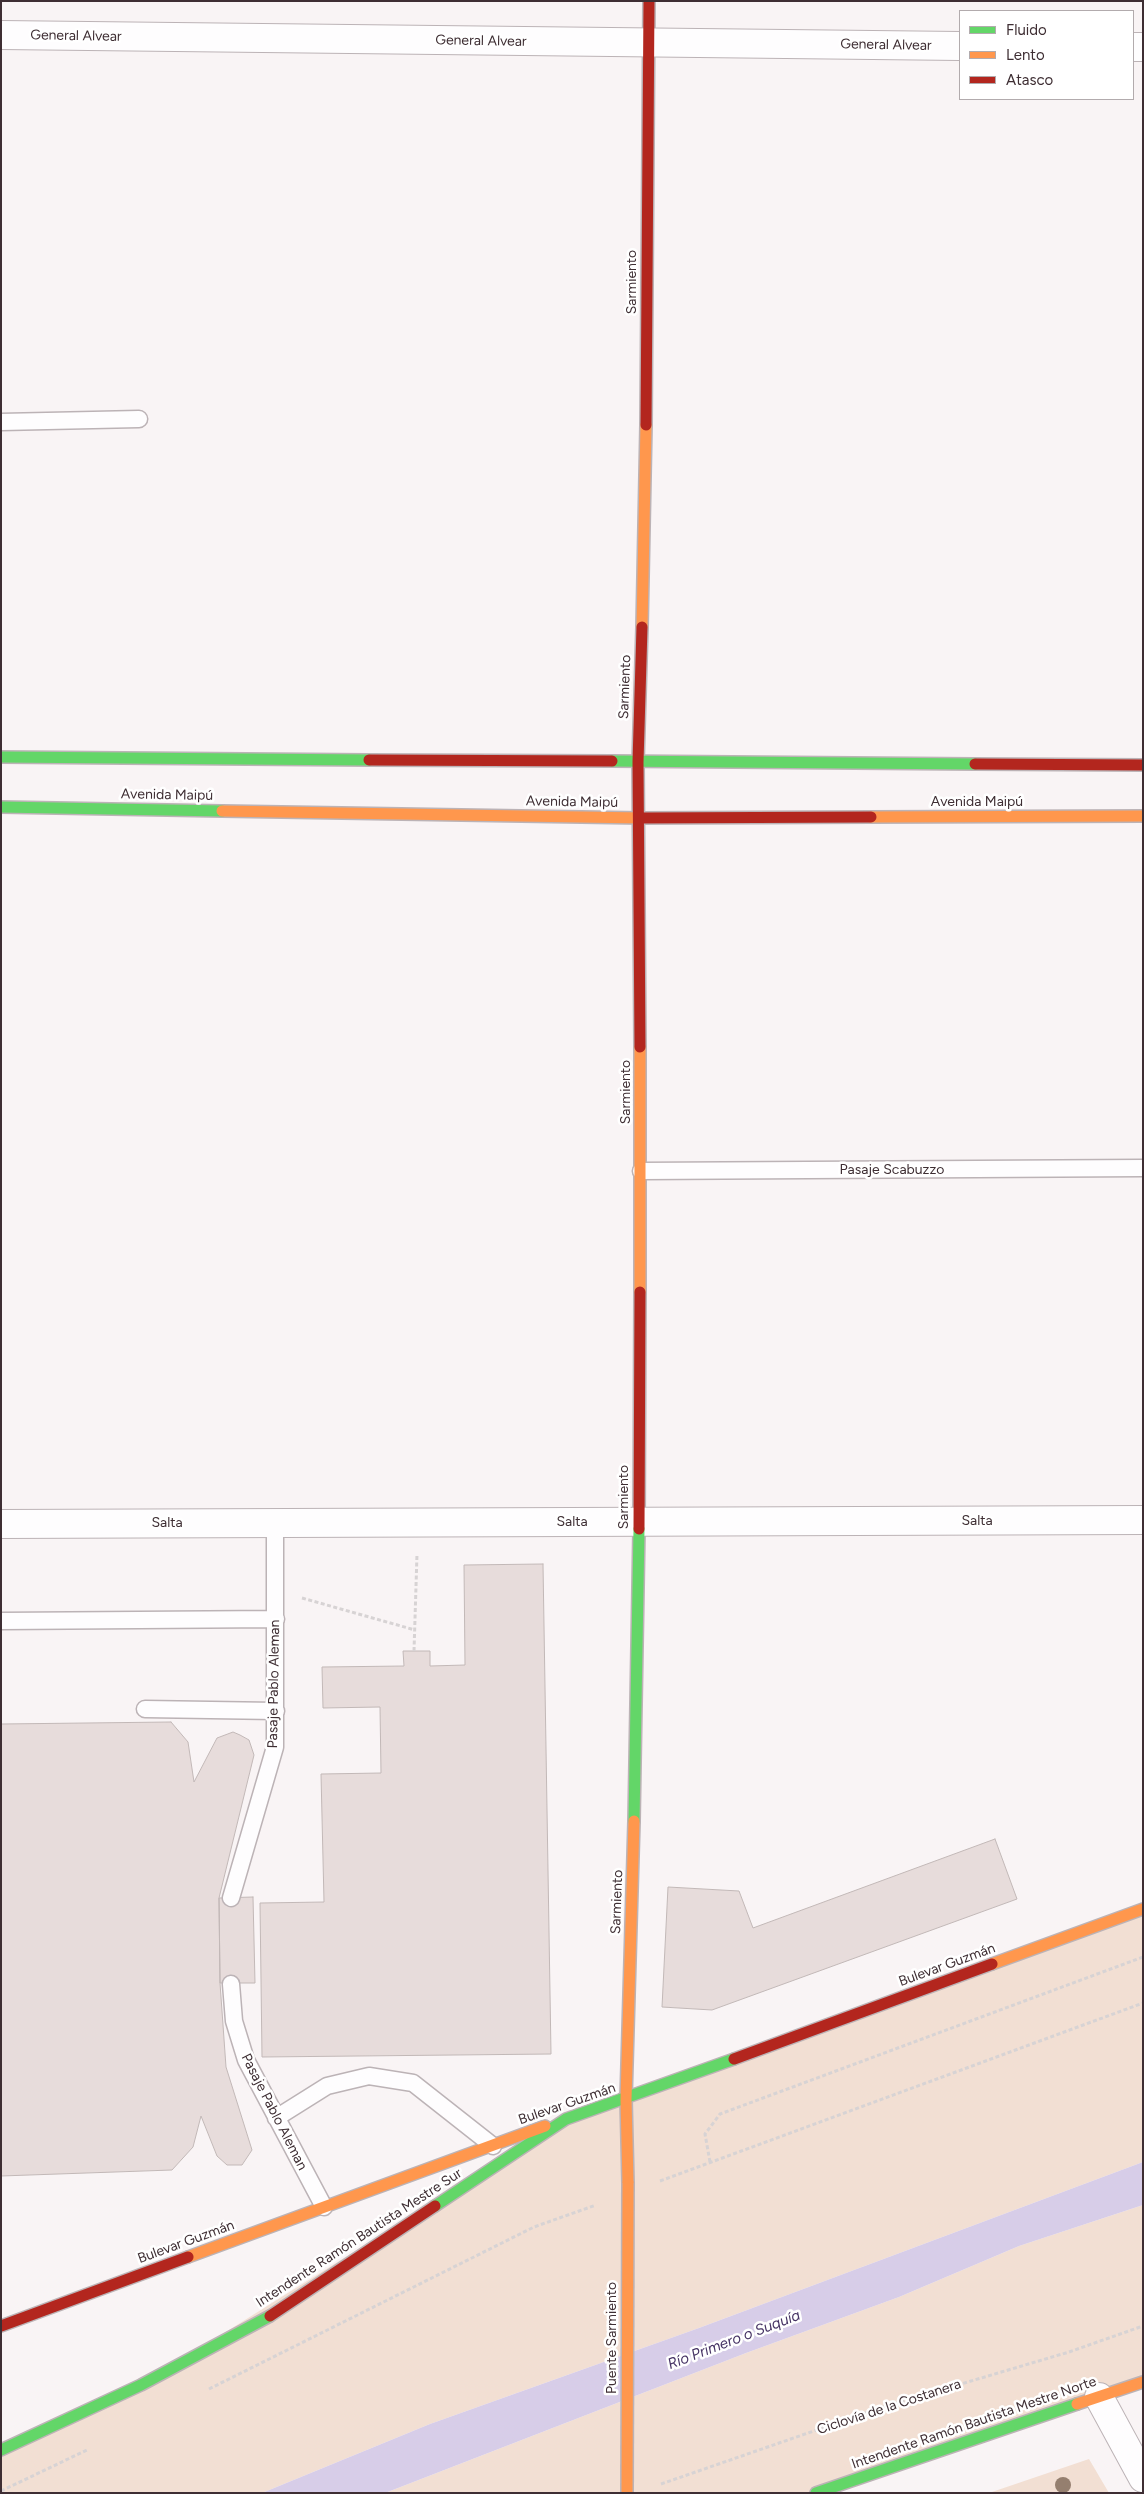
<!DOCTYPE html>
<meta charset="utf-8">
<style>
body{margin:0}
#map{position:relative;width:1144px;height:2494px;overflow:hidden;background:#f9f4f5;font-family:Figtree,sans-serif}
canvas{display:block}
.frame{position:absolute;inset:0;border:2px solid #3e2e33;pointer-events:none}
.legend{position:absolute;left:959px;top:10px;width:175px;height:90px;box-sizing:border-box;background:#fff;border:1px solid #b2abad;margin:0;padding:6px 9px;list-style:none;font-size:15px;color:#3e2e33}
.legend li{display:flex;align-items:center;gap:10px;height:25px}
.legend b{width:25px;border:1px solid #b2abad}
</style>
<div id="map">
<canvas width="1144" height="2494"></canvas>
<div class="frame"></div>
<ul class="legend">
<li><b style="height:6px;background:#63d668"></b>Fluido</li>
<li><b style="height:6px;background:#ff974d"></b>Lento</li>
<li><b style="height:6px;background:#b3261e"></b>Atasco</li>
</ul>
</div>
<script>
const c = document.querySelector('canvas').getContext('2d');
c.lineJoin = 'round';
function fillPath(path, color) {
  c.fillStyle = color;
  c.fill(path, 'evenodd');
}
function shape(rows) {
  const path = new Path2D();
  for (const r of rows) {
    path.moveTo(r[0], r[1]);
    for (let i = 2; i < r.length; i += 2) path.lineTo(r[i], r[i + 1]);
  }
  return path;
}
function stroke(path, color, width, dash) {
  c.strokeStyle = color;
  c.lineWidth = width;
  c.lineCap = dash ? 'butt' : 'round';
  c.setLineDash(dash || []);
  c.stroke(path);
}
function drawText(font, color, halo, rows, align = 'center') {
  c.font = font + ' Figtree,sans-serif';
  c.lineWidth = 5;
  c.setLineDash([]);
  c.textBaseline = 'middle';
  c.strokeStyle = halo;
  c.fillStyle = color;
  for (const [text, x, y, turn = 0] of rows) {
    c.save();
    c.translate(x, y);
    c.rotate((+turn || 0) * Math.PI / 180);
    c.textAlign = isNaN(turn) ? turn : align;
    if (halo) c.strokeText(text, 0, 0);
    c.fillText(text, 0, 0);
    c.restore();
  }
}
fillPath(shape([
 [1143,1909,1143,2162,699,2328,430,2424,262,2493,1,2493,1,2450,141,2385,566,2119],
 [1143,2205,1143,2382,816,2493,385,2493,746,2353,899,2297,1019,2246],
 [1089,2459,1109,2493,989,2493]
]), '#f2dfd3');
fillPath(shape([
 [1143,2162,1143,2205,1019,2246,899,2297,746,2353,385,2493,262,2493,430,2424,699,2328]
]), '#d7cde8');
const building = shape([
 [543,1564,551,2054,262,2057,260,1903,324,1902,321,1774,381,1773,380,1707,323,1708,322,1667,404,1666,403,1651,430,1651,430,1666,465,1665,464,1565,543,1564],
 [171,1722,188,1742,194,1782,217,1738,233,1732,240,1735,249,1740,254,1755,219,1898,220,1983,226,2067,252,2150,242,2165,227,2165,217,2156,201,2116,193,2147,172,2170,1,2176,1,1724,171,1722],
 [995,1839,1017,1899,712,2010,662,2007,668,1887,739,1891,753,1928,995,1839],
 [253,1897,255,1983,220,1983,219,1898,253,1897]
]);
fillPath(building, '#e7dcdb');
stroke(building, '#c2b8b7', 1);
const lane = shape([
 [1,422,139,419],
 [641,1171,1143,1168],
 [1,1621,276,1619],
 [145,1709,276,1711],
 [231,1898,275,1747,275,1523],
 [231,1984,234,2021,246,2060,324,2207],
 [276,2118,327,2086,369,2076,413,2083,493,2146]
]);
const street = shape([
 [1,35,960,46],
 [1133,47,1143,47],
 [1,1524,1143,1520],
 [1099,2397,1143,2478]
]);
const fast = shape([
 [1,757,369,760],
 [612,761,975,764],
 [1,807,222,811],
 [634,1821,639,1529],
 [435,2206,566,2119,734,2059],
 [1,2450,141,2385,270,2316],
 [816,2493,1077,2404]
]);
const slow = shape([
 [642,627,646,425],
 [222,811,641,818],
 [871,817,1143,816],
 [640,1047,640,1292],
 [992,1964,1143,1909],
 [626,2099,628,2183],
 [626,2099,634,1821],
 [188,2257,545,2126],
 [1077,2404,1143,2382]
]);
const jam = shape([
 [646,425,649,1],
 [369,760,612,761],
 [975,764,1143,765],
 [641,818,871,817],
 [640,1047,638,762,642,627],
 [639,1529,640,1292],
 [734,2059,992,1964],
 [270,2316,435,2206],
 [1,2326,188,2257]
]);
stroke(lane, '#bcb3b6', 19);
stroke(street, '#bcb3b6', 30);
stroke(fast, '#bcb3b6', 14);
stroke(slow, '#bcb3b6', 14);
stroke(jam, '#bcb3b6', 14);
stroke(shape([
 [302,1598,415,1630],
 [414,1651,417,1554],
 [710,2162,705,2134,720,2114,1143,1957],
 [660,2181,1143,2003],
 [209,2389,534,2227,596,2205],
 [661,2484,880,2408,1069,2352,1143,2326],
 [1,2491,89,2449]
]), '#d7d3d4', 3, [4, 2.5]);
stroke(lane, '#fefdfe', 16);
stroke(street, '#fefdfe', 28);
stroke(fast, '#63d668', 11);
stroke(slow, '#ff974d', 11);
stroke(jam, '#b3261e', 11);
const slowBridge = shape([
 [627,2493,628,2183]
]);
stroke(slowBridge, '#bcb3b6', 14, []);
stroke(slowBridge, '#ff974d', 11);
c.fillStyle = '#957f6f';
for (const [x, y] of [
 [1063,2485]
]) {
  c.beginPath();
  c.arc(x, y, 8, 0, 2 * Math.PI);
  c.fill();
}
drawText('14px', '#3e2e33', '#fff', [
 ["General Alvear",76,36,1],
 ["General Alvear",481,41,1],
 ["General Alvear",886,45,1],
 ["Sarmiento",632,282,-90],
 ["Sarmiento",625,687,-88],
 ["Avenida Maipú",167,795,1],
 ["Avenida Maipú",572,802,1],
 ["Avenida Maipú",977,802],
 ["Sarmiento",626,1092,-90],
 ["Pasaje Scabuzzo",892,1170],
 ["Sarmiento",624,1497,-90],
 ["Salta",977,1521],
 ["Salta",572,1522],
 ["Salta",167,1523],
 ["Pasaje Pablo Aleman",274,1684,-89],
 ["Sarmiento",617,1902,-88],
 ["Bulevar Guzmán",947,1965,-20],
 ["Bulevar Guzmán",567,2104,-19],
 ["Pasaje Pablo Aleman",274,2112,63],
 ["Intendente Ramón Bautista Mestre Sur",359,2238,-33],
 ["Bulevar Guzmán",186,2242,-20],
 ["Puente Sarmiento",612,2338,-90],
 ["Ciclovía de la Costanera",889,2407,-18],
 ["Intendente Ramón Bautista Mestre Norte",974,2423,-19]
]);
drawText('italic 15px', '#463364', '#fff', [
 ["Río Primero o Suquía",734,2340,-21]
]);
</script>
